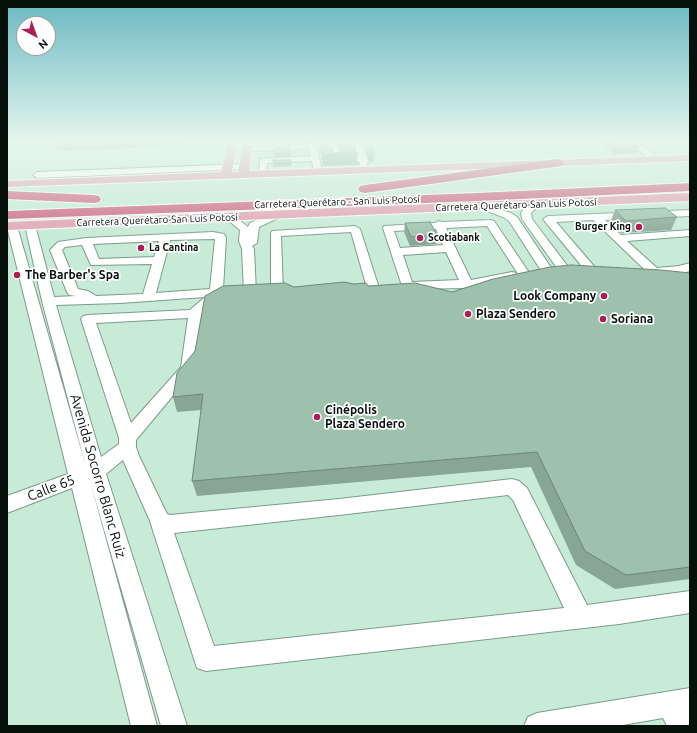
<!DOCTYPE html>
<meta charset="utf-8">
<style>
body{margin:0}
#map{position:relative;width:697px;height:733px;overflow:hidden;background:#c7ebd6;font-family:Ubuntu,sans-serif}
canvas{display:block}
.frame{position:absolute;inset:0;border:8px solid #05110a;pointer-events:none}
.north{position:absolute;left:16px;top:16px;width:40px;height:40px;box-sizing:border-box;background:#fff;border:1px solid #9ba09d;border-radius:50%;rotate:139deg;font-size:11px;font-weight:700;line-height:16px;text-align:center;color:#05110a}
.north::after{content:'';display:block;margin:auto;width:14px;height:18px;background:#ae1e53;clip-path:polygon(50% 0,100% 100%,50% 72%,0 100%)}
</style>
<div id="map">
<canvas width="697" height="733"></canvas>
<div class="frame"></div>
<div class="north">N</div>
</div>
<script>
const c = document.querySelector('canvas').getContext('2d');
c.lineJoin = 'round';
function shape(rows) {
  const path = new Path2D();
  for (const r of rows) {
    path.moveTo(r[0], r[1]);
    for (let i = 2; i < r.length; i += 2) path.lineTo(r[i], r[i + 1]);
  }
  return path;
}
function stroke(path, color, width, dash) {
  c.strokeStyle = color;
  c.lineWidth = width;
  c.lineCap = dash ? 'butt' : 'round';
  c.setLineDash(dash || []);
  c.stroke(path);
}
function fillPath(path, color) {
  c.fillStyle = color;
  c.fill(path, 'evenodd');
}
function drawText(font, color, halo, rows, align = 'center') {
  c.font = font + ' Ubuntu,sans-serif';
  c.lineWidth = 3.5;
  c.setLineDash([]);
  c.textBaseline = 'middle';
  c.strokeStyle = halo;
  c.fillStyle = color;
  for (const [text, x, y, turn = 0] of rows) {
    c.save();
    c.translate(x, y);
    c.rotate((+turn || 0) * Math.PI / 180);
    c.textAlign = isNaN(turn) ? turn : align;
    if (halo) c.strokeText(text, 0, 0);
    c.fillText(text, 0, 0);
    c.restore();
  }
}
const minor = shape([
 [329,141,337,141,341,158,358,157,353,141,361,141,368,161,366,171,360,171,359,169,360,162,334,163,329,141],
 [605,141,638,142,660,159,659,161,653,161,633,146,614,147,605,141],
 [313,144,317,146,322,171,318,174,314,171,312,161,267,163,266,175,260,175,259,173,260,159,311,156,309,149,247,151,243,149,247,147,313,144],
 [244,164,248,167,247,169,37,178,33,175,37,172,244,164],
 [542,201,547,204,545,206,536,208,531,213,532,219,572,272,570,275,562,275,522,219,521,213,525,207,530,204,542,201],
 [481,203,511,213,517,217,554,272,552,275,544,275,509,221,503,217,478,208,476,206,478,204,481,203],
 [690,210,690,216,605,220,621,235,690,230,690,236,627,241,657,268,679,266,690,263,690,271,679,274,654,276,644,275,642,272,644,269,593,220,556,222,599,272,597,275,589,275,543,219,548,216,690,210],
 [276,212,281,215,280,217,259,227,257,243,252,246,254,249,256,293,254,296,246,296,244,293,242,249,239,241,240,230,224,217,229,214,233,215,248,227,250,223,276,212],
 [490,220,494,221,530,274,528,277,520,277,487,226,446,228,471,280,512,272,516,273,518,276,516,279,467,288,403,289,383,228,384,226,435,223,439,221,443,222,490,220],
 [436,229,443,245,400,248,394,231,436,229],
 [446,252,459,280,412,282,403,255,446,252],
 [30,222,35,225,54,297,76,296,69,295,67,292,50,250,58,242,86,238,213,232,224,234,226,238,223,289,225,292,202,312,196,368,136,440,136,447,139,456,167,514,170,515,339,499,512,479,519,481,527,488,587,605,690,591,690,613,619,624,206,671,197,668,194,659,150,521,123,460,106,474,187,726,161,726,90,481,157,726,131,726,72,488,7,513,7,496,68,474,7,227,8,224,12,223,17,226,86,467,42,301,25,225,30,222],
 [215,239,210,289,156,293,170,240,215,239],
 [159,241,154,257,99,259,93,244,159,241],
 [82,245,91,265,152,264,143,294,96,296,88,291,78,289,62,250,65,247,82,245],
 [205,297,190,310,88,315,83,316,81,319,119,438,119,444,101,457,56,305,120,303,205,297],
 [188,318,181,367,131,423,96,323,188,318],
 [508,495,513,500,564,608,214,646,174,533,339,515,508,495],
 [355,226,360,229,379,288,377,291,373,292,369,291,367,288,351,232,281,236,283,292,281,295,273,295,271,292,271,233,272,231,355,226],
 [690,688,690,726,667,726,663,718,617,726,524,726,528,717,537,713,690,688]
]);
const major = shape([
 [228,141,238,141,232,172,238,172,243,141,253,141,249,171,690,155,690,161,7,187,7,181,221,172,228,141],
 [690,193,690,201,7,230,7,222,690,193]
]);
const highway = shape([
 [558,159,562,160,564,163,562,166,365,193,360,192,358,189,360,186,365,185,558,159],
 [690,183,690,191,477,201,7,219,7,211,477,193,690,183],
 [7,191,94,195,99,196,101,199,99,202,94,203,7,199,7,191]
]);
stroke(minor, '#7a9d89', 2);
stroke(major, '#fff', 2);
stroke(highway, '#fff', 2);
fillPath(minor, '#fff');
fillPath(major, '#e2a1b2');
fillPath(highway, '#ce627e');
fillPath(shape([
 [54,141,184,141,183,146,58,151],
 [319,141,330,141,333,153,341,153,338,141,355,141,356,145,356,152,357,154,357,165,323,166],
 [362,141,370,141,374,152,373,163,369,161],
 [599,141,633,141,640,146,637,153,615,154,599,143],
 [290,147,291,156,274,157,273,153],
 [291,160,291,166,273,167,273,163],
 [615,210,677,217,671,230,622,233,610,223],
 [405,223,437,235,436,244,410,246,404,232],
 [690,273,690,579,615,589,576,565,531,467,197,496,192,481,201,410,177,412,173,397,294,287,368,286,452,292]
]), '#87a694');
fillPath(shape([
 [182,141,184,141,183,146]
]), '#6e8778');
const building = shape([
 [320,141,330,141,333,153,357,152,357,154,323,155,320,141],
 [341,141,355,141,356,145,342,145,341,141],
 [367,141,370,141,374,152,370,150,367,141],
 [609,141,633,141,640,146,617,147,609,141],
 [290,147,290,152,273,153,274,148,290,147],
 [273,160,291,160,291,163,273,163,273,160],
 [665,208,677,217,626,221,615,210,665,208],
 [430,222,437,235,411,237,405,223,430,222],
 [571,265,661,270,690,273,690,567,626,575,585,551,537,452,192,481,203,394,173,397,177,373,195,351,205,296,223,286,285,283,294,287,344,282,354,284,366,283,368,286,415,283,452,292,493,279,550,267,571,265]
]);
fillPath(building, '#9dc1ac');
stroke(building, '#6e8778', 1);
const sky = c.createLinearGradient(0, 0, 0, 244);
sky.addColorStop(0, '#6ab8c2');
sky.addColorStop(0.58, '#e6f6ed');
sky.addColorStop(1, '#e6f6ed00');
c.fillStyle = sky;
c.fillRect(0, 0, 697, 244);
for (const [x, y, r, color] of [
 [639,227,4,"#ae1e53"],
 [420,238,4,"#ae1e53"],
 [141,248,4,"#ae1e53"],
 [17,275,4,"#ae1e53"],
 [604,296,4,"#ae1e53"],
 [468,314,4,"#ae1e53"],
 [603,319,4,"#ae1e53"],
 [317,417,4,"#ae1e53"]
]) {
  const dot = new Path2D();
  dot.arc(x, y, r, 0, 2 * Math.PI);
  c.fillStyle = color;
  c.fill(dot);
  stroke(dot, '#fff', 1.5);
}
drawText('10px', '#05110a', '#fff', [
 ["Carretera Querétaro - San Luis Potosí",337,202,-2],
 ["Carretera Querétaro-San Luis Potosí",516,205,-2],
 ["Carretera Querétaro-San Luis Potosí",157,220,-2]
]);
drawText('bold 10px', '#05110a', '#fff', [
 ["Burger King",631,227,"right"],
 ["Scotiabank",428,238],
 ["La Cantina",149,248]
], 'left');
drawText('bold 12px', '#05110a', '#fff', [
 ["The Barber's Spa",25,275],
 ["Look Company",596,296,"right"],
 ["Plaza Sendero",476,314],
 ["Soriana",611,319],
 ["Cinépolis",325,410],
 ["Plaza Sendero",325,424]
], 'left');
drawText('14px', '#05110a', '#fff', [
 ["Avenida Socorro Blanc Ruiz",98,476,74],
 ["Calle 65",51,488,-21]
]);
</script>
